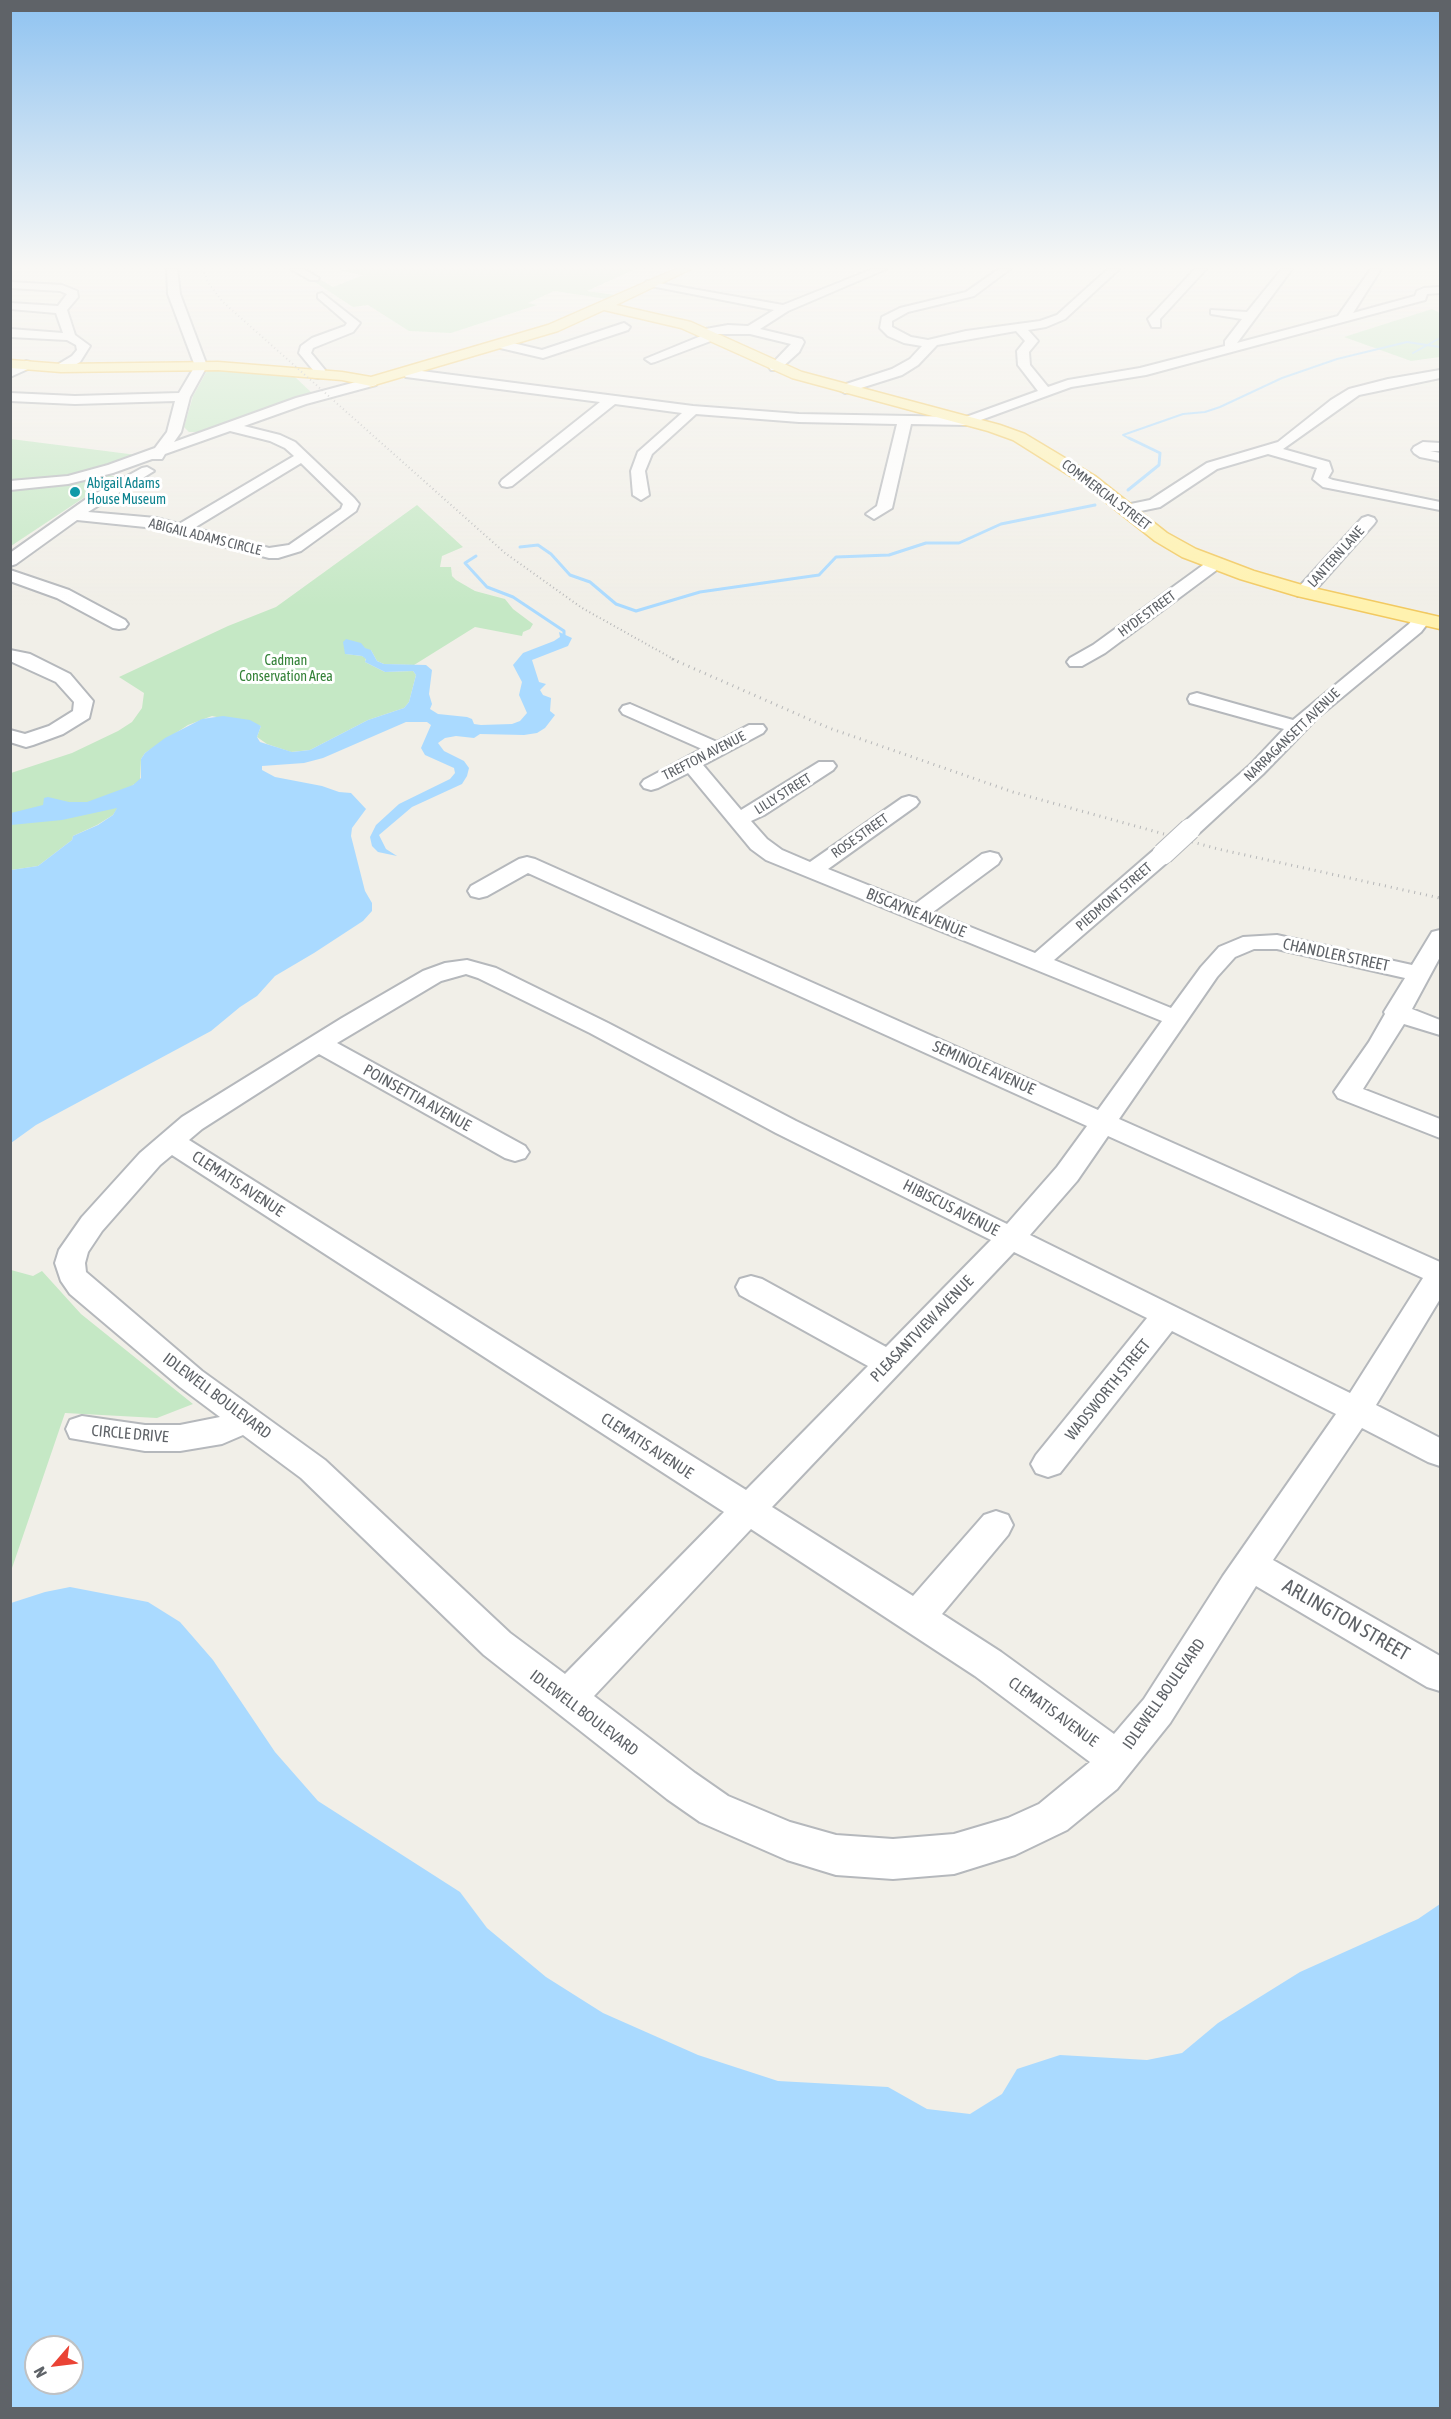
<!DOCTYPE html>
<style>
body{margin:0}
#map{position:relative;width:1451px;height:2419px;overflow:hidden;background:#f1efe8;font-family:"Asap Condensed",sans-serif}
canvas{display:block}
.frame{position:absolute;inset:0;border:12px solid #5f6368;pointer-events:none}
.north{position:absolute;left:24px;top:2335px;width:60px;height:60px;box-sizing:border-box;background:#fff;border:2px solid #bfc1c3;border-radius:50%;rotate:242deg;font-size:16px;font-weight:700;line-height:24px;text-align:center;color:#5f6368}
.north::after{content:'';display:block;margin:auto;width:21px;height:27px;background:#ea4335;clip-path:polygon(50% 0,100% 100%,50% 72%,0 100%)}
</style>
<div id="map">
<canvas width="1451" height="2419"></canvas>
<div class="frame"></div>
<div class="north">N</div>
</div>
<script>
const c = document.querySelector('canvas').getContext('2d');
c.lineJoin = 'round';
function fillPath(path, color) {
  c.fillStyle = color;
  c.fill(path, 'evenodd');
}
function shape(rows) {
  const path = new Path2D();
  for (const r of rows) {
    path.moveTo(r[0], r[1]);
    for (let i = 2; i < r.length; i += 2) path.lineTo(r[i], r[i + 1]);
  }
  return path;
}
function stroke(path, color, width, dash) {
  c.strokeStyle = color;
  c.lineWidth = width;
  c.lineCap = dash ? 'butt' : 'round';
  c.setLineDash(dash || []);
  c.stroke(path);
}
function drawText(font, color, halo, rows, align = 'center') {
  c.font = font + ' "Asap Condensed",sans-serif';
  c.lineWidth = 6;
  c.setLineDash([]);
  c.textBaseline = 'middle';
  c.strokeStyle = halo;
  c.fillStyle = color;
  for (const [text, x, y, turn = 0] of rows) {
    c.save();
    c.translate(x, y);
    c.rotate((+turn || 0) * Math.PI / 180);
    c.textAlign = isNaN(turn) ? turn : align;
    if (halo) c.strokeText(text, 0, 0);
    c.fillText(text, 0, 0);
    c.restore();
  }
}
fillPath(shape([
 [347,269,635,269,587,291,615,295,607,299,554,291,528,303,537,305,451,333,409,331,368,305,353,307,313,281,321,280,333,287,364,275,341,271],
 [1432,309,1440,313,1440,357,1411,361,1344,337],
 [208,369,294,376,312,393,200,432,189,432,184,427,193,396],
 [11,439,137,455,93,471,65,478,11,483],
 [110,475,115,477,11,546,11,491,53,487],
 [417,505,463,547,442,556,440,567,451,567,452,576,456,580,475,591,505,599,513,609,533,624,530,629,523,632,522,636,475,627,414,665,384,664,377,661,371,650,346,654,362,656,366,658,365,662,385,672,413,671,416,675,409,702,404,708,368,720,310,750,291,752,267,744,257,737,261,726,212,716,188,725,145,753,141,759,140,781,133,785,113,815,97,825,73,836,72,840,38,866,11,870,11,773,72,753,118,731,132,722,142,708,144,693,119,677,228,626,276,607],
 [11,1270,33,1276,42,1271,81,1314,193,1404,157,1418,65,1413,11,1571]
]), '#c5e8c5');
fillPath(shape([
 [559,632,572,638,568,646,532,660,539,682,546,684,540,690,543,695,551,698,550,711,555,715,545,728,537,733,524,735,480,734,474,738,456,736,445,738,438,743,444,751,464,761,469,768,467,776,462,784,412,807,379,835,386,849,397,856,378,852,372,846,370,837,376,825,399,804,450,779,455,773,454,768,425,755,421,748,431,725,427,722,406,722,323,758,304,763,262,766,262,770,275,777,322,786,339,792,351,793,366,809,352,828,351,836,365,891,372,903,372,911,363,921,314,953,275,976,257,996,240,1007,211,1031,36,1125,11,1143,11,870,38,866,72,840,73,836,98,825,113,815,117,808,62,820,11,825,11,813,43,805,44,798,48,797,69,802,87,802,133,785,141,778,141,759,145,753,165,738,202,719,223,716,250,720,261,726,257,737,260,742,292,752,310,750,368,720,404,708,409,702,416,675,413,671,385,672,365,662,366,659,362,656,345,654,343,642,346,639,361,643,365,648,371,650,377,661,384,664,426,665,432,670,429,694,432,704,430,709,438,714,467,717,472,719,474,724,481,725,512,724,520,721,527,713,519,695,522,682,513,665,523,653,554,641,560,637],
 [70,1587,148,1602,180,1622,213,1660,275,1752,318,1801,460,1892,487,1928,546,1977,603,2013,698,2055,778,2081,888,2087,927,2109,970,2114,1002,2094,1017,2069,1060,2055,1147,2060,1182,2053,1218,2023,1300,1972,1418,1919,1440,1904,1440,2408,11,2408,11,1603,45,1592],
 [36,2347,72,2347,72,2383,36,2383]
]), '#aadaff');
stroke(shape([
 [1413,353,1440,338],
 [1132,440,1123,435,1183,414,1205,412,1220,407,1282,378,1337,359,1407,342,1440,347]
]), '#aadaff', 2);
stroke(shape([
 [1128,490,1159,465,1160,453,1129,438],
 [520,547,538,545,551,554,570,575,590,582,616,604,636,611,700,592,819,575,836,557,889,555,926,543,959,543,1001,524,1095,505],
 [476,556,465,563,487,587,513,597,564,631,564,642]
]), '#aadaff', 3);
const minor = shape([
 [167,269,177,269,180,294,207,366,190,397,181,432,174,442,296,398,371,378,376,379,377,382,376,385,306,404,244,426,280,435,295,442,354,498,359,504,356,511,301,551,278,558,269,558,155,528,77,520,16,564,10,566,10,553,89,497,142,468,147,467,154,471,88,512,156,518,179,524,294,456,285,448,270,441,230,431,165,454,162,459,152,459,113,473,68,484,10,490,10,481,68,476,108,465,155,448,167,432,175,401,75,404,10,401,10,393,75,396,179,393,195,366,168,294,167,269],
 [301,463,343,504,341,509,289,545,269,548,194,528,301,463],
 [291,269,303,269,319,278,318,280,310,280,291,269],
 [873,269,886,269,788,311,760,329,802,339,804,342,799,352,779,370,771,370,769,367,791,344,750,334,717,334,716,339,655,362,651,363,645,359,701,336,698,333,700,330,728,325,748,326,774,310,651,286,645,283,647,281,783,305,873,269],
 [999,269,1010,269,974,296,908,312,892,321,892,327,911,337,928,340,966,331,1040,321,1057,315,1108,269,1119,269,1065,319,1046,327,1028,330,1038,341,1029,352,1030,365,1048,387,1068,380,1140,368,1225,346,1225,341,1242,319,1211,314,1211,310,1247,312,1282,269,1292,269,1237,343,1338,316,1371,269,1381,269,1353,313,1415,296,1417,291,1424,288,1440,287,1440,293,1427,294,1425,300,1146,375,1071,387,967,425,911,424,892,508,874,519,866,514,877,506,897,424,799,422,696,414,652,454,645,471,649,495,641,500,633,495,631,471,638,452,682,413,615,404,512,486,507,487,502,486,500,483,502,480,600,402,406,377,400,373,406,369,693,406,799,414,966,417,1038,391,1018,365,1017,351,1025,341,1016,331,937,345,918,365,902,375,845,393,838,389,840,386,892,369,910,359,922,346,904,343,888,336,880,328,882,317,900,308,966,292,999,269],
 [1195,269,1206,269,1160,319,1160,327,1152,327,1148,319,1150,317,1195,269],
 [10,282,62,285,77,291,78,297,67,310,75,335,90,346,80,362,65,371,57,371,55,368,57,365,72,356,77,350,76,345,67,340,10,337,10,329,63,333,56,313,10,309,10,303,58,306,67,294,60,291,10,288,10,282],
 [322,293,360,323,353,332,313,348,311,353,325,370,323,377,318,378,313,377,313,370,299,353,301,346,312,338,345,326,347,323,318,298,318,294,322,293],
 [624,323,630,327,628,330,543,358,496,347,494,344,500,340,542,350,624,323],
 [26,361,30,362,32,365,30,368,10,377,10,368,26,361],
 [1440,370,1440,378,1359,395,1283,449,1329,462,1332,471,1328,478,1333,480,1440,502,1440,510,1323,487,1313,479,1317,468,1268,454,1217,469,1160,507,1126,514,1118,509,1121,506,1150,500,1207,463,1278,442,1331,400,1349,389,1388,379,1440,370],
 [1423,442,1440,443,1440,451,1430,451,1440,453,1440,461,1420,457,1414,453,1412,450,1414,447,1423,442],
 [1368,516,1374,518,1376,521,1374,524,1310,596,1298,596,1296,592,1298,588,1362,518,1368,516],
 [1216,558,1222,560,1224,563,1222,566,1105,653,1082,666,1070,666,1067,662,1070,658,1093,645,1210,560,1216,558],
 [10,570,69,590,125,620,128,624,125,628,119,629,113,628,57,598,10,581,10,570],
 [1422,614,1428,615,1431,619,1421,632,1317,718,1263,774,1198,834,1190,835,1182,834,1179,829,1182,824,1249,766,1284,729,1190,703,1188,699,1190,695,1197,693,1293,720,1409,624,1416,615,1422,614],
 [10,650,30,654,70,674,93,701,89,718,63,734,33,745,26,747,10,742,10,730,25,734,49,726,73,711,74,702,56,682,10,661,10,650],
 [630,704,717,742,749,725,763,725,766,729,763,733,703,765,741,810,819,762,833,762,836,766,833,770,764,815,751,821,767,839,782,850,810,862,902,798,909,796,916,798,919,802,916,806,828,869,915,904,982,854,990,852,998,854,1001,859,998,864,933,912,1035,953,1155,849,1163,847,1171,849,1174,854,1171,859,1054,960,1171,1008,1201,967,1219,947,1243,937,1277,935,1412,965,1432,932,1440,930,1440,957,1412,1009,1440,1020,1440,1035,1404,1024,1363,1089,1440,1119,1440,1138,1338,1098,1334,1092,1369,1042,1385,1014,1384,1012,1405,978,1277,949,1254,949,1235,957,1217,977,1119,1119,1440,1262,1440,1299,1376,1405,1440,1438,1440,1466,1428,1462,1362,1428,1273,1560,1440,1656,1440,1691,1427,1687,1256,1586,1170,1723,1117,1789,1067,1830,1015,1855,954,1874,893,1879,836,1875,787,1860,700,1822,667,1799,484,1655,301,1478,243,1435,222,1444,180,1451,145,1451,70,1438,66,1429,70,1420,82,1416,145,1425,180,1425,220,1417,180,1387,70,1294,61,1281,55,1263,59,1250,82,1217,140,1153,182,1117,342,1018,423,971,445,963,467,960,496,968,608,1023,796,1121,1007,1224,1057,1167,1087,1126,528,873,487,896,479,898,471,896,468,891,471,886,519,859,527,857,535,859,1098,1110,1162,1021,766,860,751,849,688,773,658,788,651,790,644,788,641,784,644,780,702,749,623,714,620,710,623,706,630,704],
 [466,974,478,978,590,1033,776,1133,991,1240,886,1347,762,1279,751,1276,740,1279,736,1287,740,1295,868,1366,746,1490,189,1140,202,1129,319,1054,505,1158,515,1161,525,1158,529,1152,525,1146,337,1043,441,981,466,974],
 [1108,1136,1423,1278,1350,1393,1030,1235,1077,1181,1108,1136],
 [172,1155,724,1512,565,1674,510,1633,325,1460,202,1371,86,1272,85,1263,88,1252,102,1231,160,1165,172,1155],
 [1014,1252,1147,1318,1036,1455,1031,1464,1036,1473,1048,1477,1060,1473,1172,1331,1336,1414,1223,1576,1144,1699,1114,1734,1001,1652,942,1614,1008,1535,1013,1525,1008,1515,996,1511,984,1515,913,1596,772,1507,1014,1252],
 [751,1529,975,1676,1090,1762,1039,1804,1008,1818,954,1834,893,1839,836,1835,790,1822,728,1796,695,1773,594,1696,751,1529]
]);
const major = shape([
 [676,269,691,269,616,305,691,322,802,372,1000,425,1025,434,1095,476,1167,533,1196,549,1254,571,1309,587,1440,617,1440,629,1297,596,1240,579,1182,557,1155,541,1083,484,1013,440,988,431,792,378,681,328,604,310,558,331,371,386,342,380,218,370,61,372,10,368,10,360,61,364,218,362,342,372,371,377,548,325,676,269]
]);
stroke(minor, '#b5b8bc', 4);
stroke(major, '#f2c960', 3);
fillPath(minor, '#fff');
fillPath(major, '#fff2af');
stroke(shape([
 [202,269,209,284,223,302,505,553,582,608,675,660]
]), '#b6b7b8', 2, [1, 3]);
stroke(shape([
 [672,659,829,728,1013,792,1218,849,1440,898]
]), '#b6b7b8', 3, [1, 5]);
const minorBridge = shape([
 [1163,854,1190,829]
]);
stroke(minorBridge, '#b5b8bc', 23, []);
stroke(minorBridge, '#fff', 21);
const sky = c.createLinearGradient(0, 0, 0, 607);
sky.addColorStop(0, '#8fc3f1');
sky.addColorStop(0.44, '#f9f8f5');
sky.addColorStop(1, '#f9f8f500');
c.fillStyle = sky;
c.fillRect(0, 0, 1451, 607);
for (const [x, y, r, color] of [
 [75,492,6,"#0f9aa8"]
]) {
  const dot = new Path2D();
  dot.arc(x, y, r, 0, 2 * Math.PI);
  c.fillStyle = color;
  c.fill(dot);
  stroke(dot, '#fff', 2);
}
drawText('14px', '#0d838f', '#fff', [
 ["Abigail Adams",87,484],
 ["House Museum",87,500]
], 'left');
drawText('14px', '#5f6368', '#fff', [
 ["COMMERCIAL STREET",1106,495,37],
 ["ABIGAIL ADAMS CIRCLE",205,537,14],
 ["LANTERN LANE",1336,557,-48],
 ["HYDE STREET",1147,614,-36],
 ["NARRAGANSETT AVENUE",1292,735,-44],
 ["TREFTON AVENUE",704,756,-27],
 ["LILLY STREET",783,794,-32],
 ["ROSE STREET",860,836,-35],
 ["PIEDMONT STREET",1114,897,-41]
]);
drawText('14px', '#348238', '#fff', [
 ["Cadman",286,661],
 ["Conservation Area",286,677]
]);
drawText('16px', '#5f6368', '#fff', [
 ["BISCAYNE AVENUE",916,913,22],
 ["CHANDLER STREET",1336,955,12],
 ["SEMINOLE AVENUE",984,1068,24],
 ["POINSETTIA AVENUE",417,1098,29],
 ["CLEMATIS AVENUE",238,1184,33],
 ["HIBISCUS AVENUE",951,1208,27],
 ["PLEASANTVIEW AVENUE",922,1329,-46],
 ["WADSWORTH STREET",1108,1390,-51],
 ["IDLEWELL BOULEVARD",217,1396,37],
 ["CIRCLE DRIVE",130,1434,5],
 ["CLEMATIS AVENUE",647,1446,33],
 ["IDLEWELL BOULEVARD",1164,1694,-55],
 ["CLEMATIS AVENUE",1053,1712,36],
 ["IDLEWELL BOULEVARD",584,1713,37]
]);
drawText('20px', '#5f6368', '#fff', [
 ["ARLINGTON STREET",1346,1620,30]
]);
</script>
